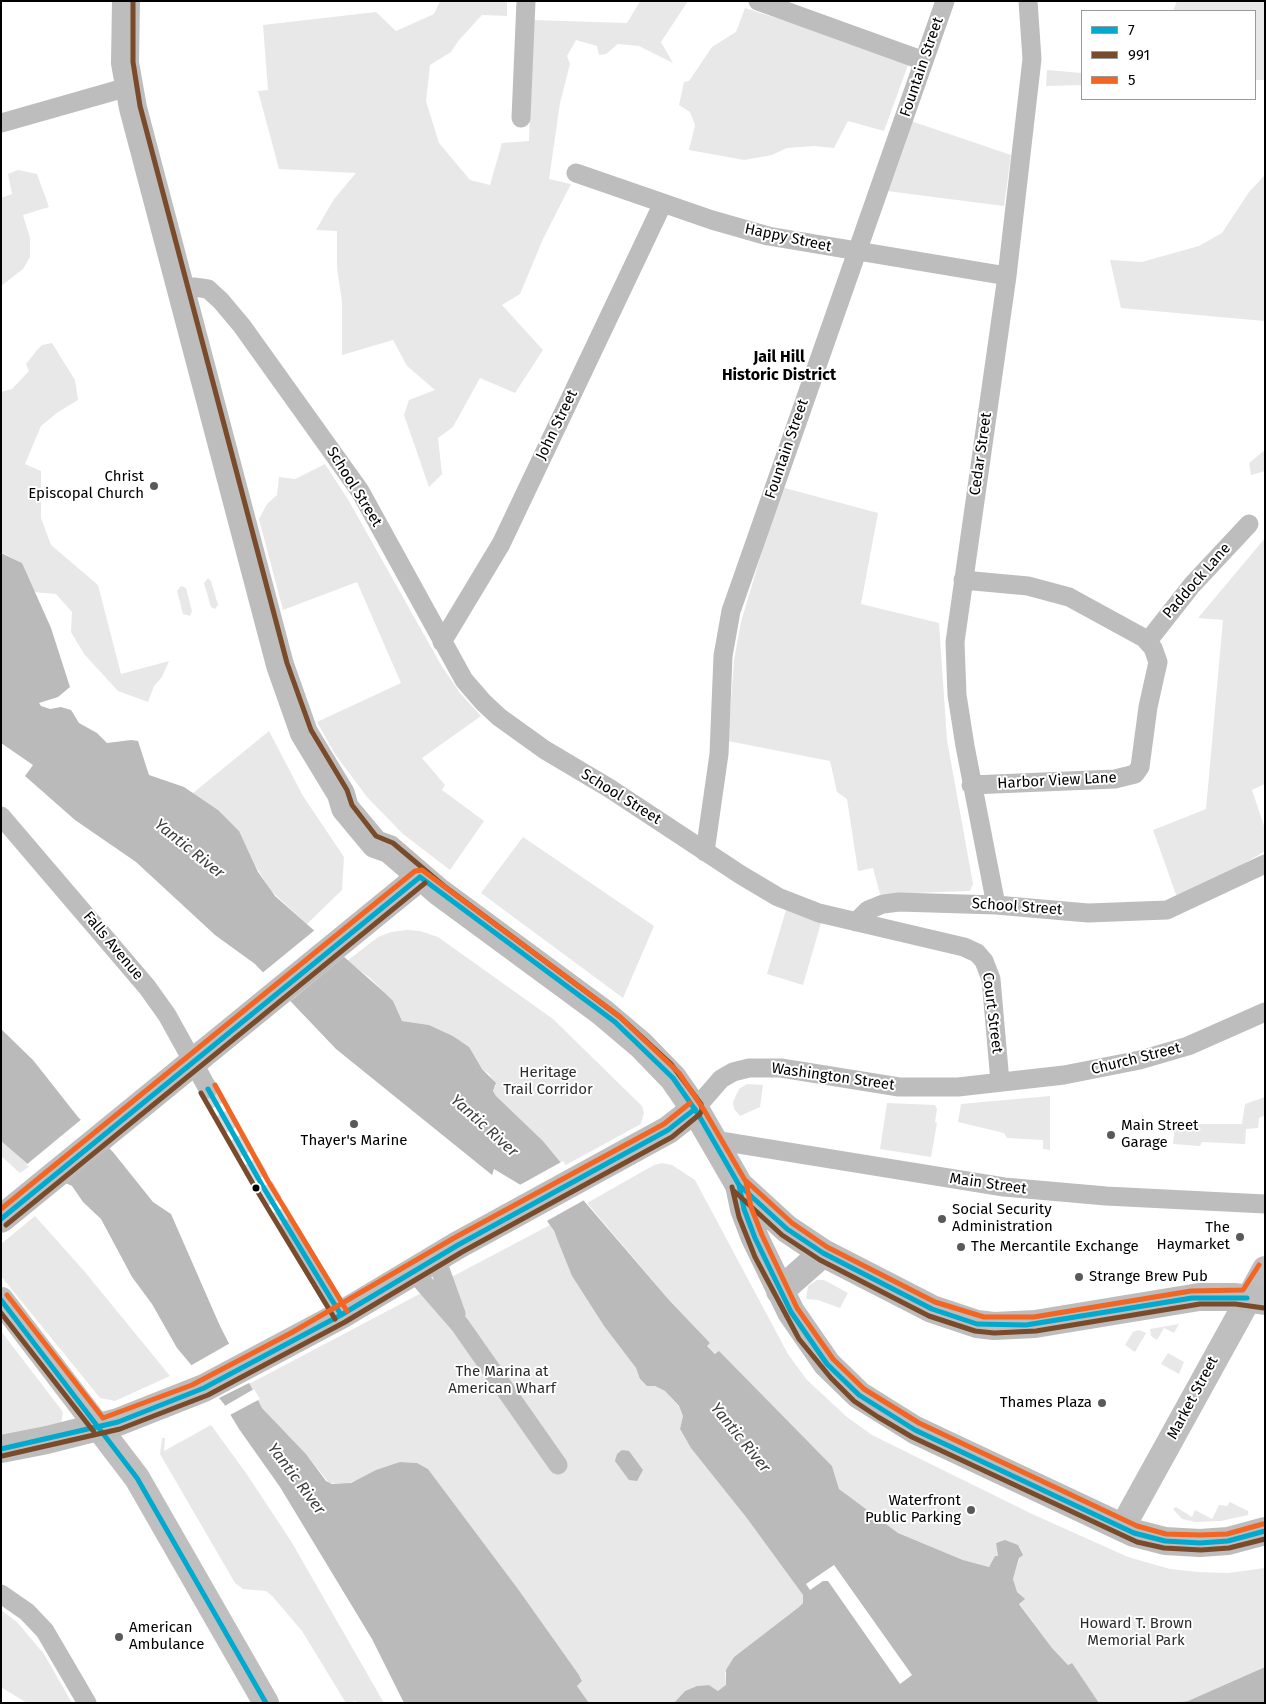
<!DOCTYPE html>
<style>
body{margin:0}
#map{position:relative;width:1266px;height:1704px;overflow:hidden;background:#fff;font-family:"Fira Sans",sans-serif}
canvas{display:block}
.frame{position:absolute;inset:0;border:2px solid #000;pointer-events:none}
.legend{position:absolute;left:1081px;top:10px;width:175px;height:90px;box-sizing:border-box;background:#fff;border:1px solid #999;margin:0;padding:6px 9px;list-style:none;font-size:15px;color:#000}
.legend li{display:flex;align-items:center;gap:10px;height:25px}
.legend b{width:25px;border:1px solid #999}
</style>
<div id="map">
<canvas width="1266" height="1704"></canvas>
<div class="frame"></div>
<ul class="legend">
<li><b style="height:6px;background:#00a9ce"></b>7</li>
<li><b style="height:6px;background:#7a4b2a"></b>991</li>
<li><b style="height:6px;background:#f26522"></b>5</li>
</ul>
</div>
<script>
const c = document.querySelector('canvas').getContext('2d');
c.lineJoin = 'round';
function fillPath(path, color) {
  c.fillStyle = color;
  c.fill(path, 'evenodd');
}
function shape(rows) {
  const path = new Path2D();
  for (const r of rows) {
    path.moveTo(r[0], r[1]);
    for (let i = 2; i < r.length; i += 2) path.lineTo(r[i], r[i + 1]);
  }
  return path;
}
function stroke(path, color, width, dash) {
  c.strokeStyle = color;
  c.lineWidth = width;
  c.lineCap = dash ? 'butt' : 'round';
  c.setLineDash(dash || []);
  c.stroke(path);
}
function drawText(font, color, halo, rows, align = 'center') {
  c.font = font + ' "Fira Sans",sans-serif';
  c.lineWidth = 4;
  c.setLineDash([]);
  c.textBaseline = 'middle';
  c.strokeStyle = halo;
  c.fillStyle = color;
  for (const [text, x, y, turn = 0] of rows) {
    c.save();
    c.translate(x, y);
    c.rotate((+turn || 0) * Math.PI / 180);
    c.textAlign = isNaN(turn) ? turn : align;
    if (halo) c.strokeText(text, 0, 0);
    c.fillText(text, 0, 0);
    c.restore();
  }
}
fillPath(shape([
 [440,1,507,1,507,16,482,15,459,40,451,52,430,65,426,101,439,143,470,180,490,185,502,143,529,141,533,20,627,23,640,1,688,1,661,42,673,63,639,46,618,44,606,54,599,55,597,46,576,40,567,56,570,64,560,103,549,179,571,184,543,239,520,294,502,305,543,350,515,393,480,378,453,427,438,438,442,474,429,487,404,415,409,400,435,390,407,366,393,340,342,355,342,302,337,268,337,231,316,230,334,199,356,173,279,169,258,91,268,90,263,25,376,12,396,31,434,14],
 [1177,1,1265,1,1265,80,1255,80,1255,11,1173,11],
 [745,8,841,39,908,65,884,131,848,121,834,148,814,146,787,148,772,155,744,160,689,150,695,125,690,112,679,105,684,82,689,81,712,47,736,32],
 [1047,70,1082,73,1082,85,1046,86],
 [911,121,1011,155,1004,206,887,191],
 [18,170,37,174,49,207,23,215,30,238,30,257,23,269,1,286,1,198,12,194,8,174],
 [1265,175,1265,324,1264,321,1121,308,1110,260,1142,262,1199,246,1222,233,1249,192],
 [52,343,75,380,78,400,58,412,41,426,25,464,41,471,41,518,51,545,98,585,121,674,169,661,162,677,154,686,148,702,118,691,84,654,71,632,72,612,56,594,33,592,22,563,1,552,1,392,12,389,29,371,26,364,37,350,42,345],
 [1265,450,1265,471,1251,475,1249,463],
 [325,464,349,501,441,665,460,693,481,716,422,758,445,785,442,790,484,821,450,870,403,834,367,797,335,754,317,722,401,683,357,582,283,610,259,519,267,504,277,495,279,477,295,479],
 [781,487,878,513,861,604,939,623,947,740,973,884,970,891,880,894,873,868,858,871,847,799,837,792,830,761,728,741,734,660,741,622],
 [1265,538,1265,784,1252,790,1265,829,1265,851,1179,903,1153,830,1206,809,1223,620,1198,618],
 [208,578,211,581,218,605,215,609,211,607,204,583],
 [181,586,186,588,192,611,190,616,183,614,177,591],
 [269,731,303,796,344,857,342,890,307,924,270,890,255,865,237,829,216,809,198,798,193,793],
 [523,837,654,926,623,998,481,893],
 [786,910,821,923,803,985,767,974],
 [407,930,420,931,438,937,553,1019,642,1106,644,1113,641,1124,564,1166,543,1141,496,1096,493,1091,496,1085,489,1074,482,1069,466,1045,453,1036,429,1025,402,1021,391,999,370,978,347,961,378,937,391,932],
 [747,1084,763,1085,760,1107,740,1116,734,1109,733,1102,739,1089],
 [1050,1096,1050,1150,1043,1149,1043,1140,1007,1138,1004,1133,958,1122,961,1104],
 [1265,1097,1265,1115,1259,1118,1258,1128,1246,1129,1245,1144,1202,1142,1200,1146,1173,1144,1175,1124,1242,1124,1245,1104],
 [887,1103,935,1105,937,1109,935,1122,937,1123,931,1157,880,1149],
 [1,1141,30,1166,20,1173,1,1156],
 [662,1163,672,1165,695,1180,788,1354,807,1380,847,1417,872,1435,1030,1513,1128,1557,1170,1569,1198,1572,1228,1573,1265,1568,1265,1667,1188,1701,1175,1703,1099,1703,1071,1663,1068,1665,1052,1648,1019,1603,1013,1579,1020,1557,996,1542,998,1556,995,1556,989,1567,963,1560,898,1533,854,1502,839,1489,832,1466,719,1352,716,1354,707,1346,710,1343,669,1300,587,1203,654,1165],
 [35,1216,85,1272,170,1376,115,1401,100,1398,1,1276,1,1244],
 [550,1225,559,1241,572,1276,604,1326,636,1368,640,1379,647,1386,655,1386,665,1391,679,1407,683,1416,680,1429,687,1441,746,1517,803,1595,803,1603,799,1607,734,1657,725,1673,726,1685,718,1691,709,1685,697,1686,685,1691,674,1703,589,1703,577,1686,582,1681,581,1678,518,1589,428,1469,417,1463,400,1462,347,1484,329,1483,306,1454,262,1408,249,1384],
 [817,1280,824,1280,848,1293,840,1308,818,1300,806,1299,808,1286],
 [1179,1324,1174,1333,1164,1328,1157,1340,1151,1336,1150,1329],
 [1139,1330,1146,1333,1135,1352,1125,1345,1133,1332],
 [1,1331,63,1412,61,1424,1,1438],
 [1168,1353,1184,1362,1179,1374,1161,1364],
 [211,1425,246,1473,291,1541,384,1703,358,1703,356,1701,346,1703,302,1631,273,1597,266,1591,243,1589,235,1583,160,1454,162,1438,165,1438,164,1451],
 [1230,1502,1248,1511,1248,1515,1221,1521,1195,1522,1182,1519,1173,1509,1176,1507,1192,1517,1195,1510,1212,1519,1219,1505,1227,1506],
 [1,1610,17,1622,44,1654,72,1703,27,1703,1,1687]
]), '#e8e8e8');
fillPath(shape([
 [1,553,22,563,51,628,70,687,58,697,39,703,41,706,50,709,61,707,71,710,79,723,97,733,107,743,131,740,138,741,149,775,184,787,218,810,239,831,258,872,275,896,385,993,393,1001,402,1021,429,1025,453,1036,469,1047,482,1069,496,1083,493,1091,496,1096,543,1141,562,1164,584,1201,669,1300,710,1343,707,1346,715,1354,719,1351,832,1466,839,1489,898,1533,963,1560,989,1567,995,1556,998,1556,996,1543,1005,1540,1018,1545,1023,1555,1019,1558,1013,1579,1017,1592,1025,1599,1019,1604,1052,1648,1068,1665,1072,1663,1099,1703,674,1703,685,1691,697,1686,709,1685,718,1691,723,1687,726,1685,726,1670,734,1657,799,1607,803,1603,803,1595,746,1517,691,1448,680,1429,683,1416,679,1406,665,1391,655,1386,647,1386,640,1379,636,1368,604,1326,572,1276,554,1231,524,1187,494,1169,492,1175,336,1049,255,964,215,935,136,862,75,820,25,776,33,765,1,743],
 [1,1029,33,1060,78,1117,113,1152,153,1202,171,1214,220,1326,262,1408,306,1454,326,1481,332,1484,351,1483,376,1470,400,1462,417,1463,428,1469,518,1589,579,1675,582,1681,577,1686,589,1703,404,1703,372,1639,280,1487,239,1429,224,1404,177,1348,152,1304,132,1277,101,1219,83,1202,72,1186,30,1166,1,1141],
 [622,1450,629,1451,643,1470,637,1481,629,1480,615,1461,617,1454],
 [1265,1667,1265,1703,1175,1703,1188,1701]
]), '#bababa');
fillPath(shape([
 [316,929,345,956,288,1003,261,974],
 [83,1118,111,1146,64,1185,26,1165],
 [563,1161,586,1199,545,1222,522,1189,518,1186],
 [232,1342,251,1382,217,1399,190,1366],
 [254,1389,260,1399,228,1416,223,1407],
 [834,1565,912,1675,900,1684,828,1581,823,1581,810,1590,806,1584]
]), '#fff');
stroke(shape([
 [208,1089,289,1229]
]), '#d9d9d9', 19, [19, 9]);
stroke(shape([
 [758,1,924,61],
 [521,118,526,1],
 [1,123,128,87],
 [576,173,712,220,768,236,1007,276],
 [181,289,194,287,208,289,221,301,242,326,360,491,464,680,483,702,499,717,545,750,609,788,741,875,778,897,819,913,964,947,977,953,984,961,991,979,1000,1082],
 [963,580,1028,586,1069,597,1144,638,1153,648,1158,662,1148,707,1140,767,1135,774,1115,779,971,785],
 [1148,641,1192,585,1249,524],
 [442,642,501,544,663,203],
 [1,816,147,987,167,1015,208,1089],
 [705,852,719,754,723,656,731,611,945,1],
 [996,905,965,746,957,695,955,642,1007,276,1032,59,1028,1],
 [856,922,868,910,883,904,899,902,996,905,1088,913,1167,910,1265,864],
 [695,1109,721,1079,733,1072,749,1068,781,1068,899,1087,958,1087,1064,1075,1140,1060,1188,1046,1265,1012],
 [714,1140,1004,1187,1106,1196,1265,1204],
 [289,1229,341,1315],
 [436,1258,456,1314],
 [414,1272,460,1325,558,1465],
 [1,1594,27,1612,45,1631,87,1703]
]), '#bdbdbd', 19);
stroke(shape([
 [1,1300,137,1478,266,1703],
 [1122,1528,1265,1269]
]), '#bfbfbf', 26);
stroke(shape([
 [1,1219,420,877],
 [1,1449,47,1440,118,1422,204,1388,341,1315,458,1245,668,1130,695,1109]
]), '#bdbdbd', 28);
stroke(shape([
 [126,1,125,63,133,108,280,665,304,733,341,794,345,808,375,844,389,849,439,892,602,1012,641,1045,673,1078,698,1114,739,1185,744,1209,755,1238,791,1312,827,1364,859,1395,915,1430,1134,1533,1165,1541,1200,1543,1228,1541,1265,1531],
 [739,1185,787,1229,823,1253,932,1309,977,1324,994,1326,1035,1324,1199,1297,1236,1297,1265,1301],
 [780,1291,823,1253]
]), '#bdbdbd', 28);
stroke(shape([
 [420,877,615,1022,673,1078,698,1114,739,1185,744,1209,755,1238,791,1312,827,1364,859,1395,915,1430,1134,1533,1165,1541,1200,1543,1228,1541,1265,1531],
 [208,1089,262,1185,341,1315],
 [739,1185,787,1229,823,1253,932,1309,977,1324,1026,1325,1192,1298,1247,1298],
 [1,1219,420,877],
 [1,1300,137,1478,266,1703],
 [1,1449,118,1422,204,1388,341,1315,458,1245,668,1130,695,1109]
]), '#00a9ce', 5);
stroke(shape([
 [201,1093,256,1189,335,1319],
 [732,1187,739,1217,755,1257,799,1339,831,1378,854,1401,878,1417,912,1437,1137,1542,1164,1548,1201,1550,1229,1548,1265,1539],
 [734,1191,782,1235,820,1260,929,1316,975,1331,994,1333,1036,1331,1200,1304,1235,1304,1264,1308],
 [6,1225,425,883],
 [1,1313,94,1432],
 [2,1456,120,1429,208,1395,345,1322,462,1252,672,1137,700,1114,702,1110,701,1104,671,1064,620,1017,444,886,393,843,376,836,352,805,347,790,311,730,287,663,140,106,133,62,133,1]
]), '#7a4b2a', 5);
stroke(shape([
 [215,1085,268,1181,347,1311],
 [744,1179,792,1223,827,1247,935,1302,984,1317,1034,1317,1191,1291,1243,1290,1259,1265],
 [1,1209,415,871,422,870,619,1016,679,1073,704,1110,746,1182,751,1207,762,1235,797,1308,833,1359,864,1389,919,1423,1137,1526,1166,1534,1200,1535,1227,1534,1263,1524],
 [7,1295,103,1418,192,1385,291,1333,454,1238,664,1124,690,1103]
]), '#f26522', 5);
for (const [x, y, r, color] of [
 [154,486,5,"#595959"],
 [354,1124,5,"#595959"],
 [1111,1135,5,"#595959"],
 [256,1188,4.5,"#000"],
 [942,1219,5,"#595959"],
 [1240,1237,5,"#595959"],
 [961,1247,5,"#595959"],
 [1079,1277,5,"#595959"],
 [1102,1403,5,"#595959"],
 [971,1510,5,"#595959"],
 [119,1637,5,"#595959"]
]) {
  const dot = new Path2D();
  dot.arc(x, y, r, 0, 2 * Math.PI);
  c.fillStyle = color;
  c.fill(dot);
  stroke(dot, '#fff', 2);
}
drawText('15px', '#000', '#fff', [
 ["Fountain Street",922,67,-71],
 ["Happy Street",788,238,12],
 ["John Street",557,425,-64],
 ["Fountain Street",787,449,-71],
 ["Cedar Street",981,454,-82],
 ["School Street",354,487,58],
 ["Paddock Lane",1197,581,-49],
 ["Harbor View Lane",1057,781,-3],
 ["School Street",621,797,32],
 ["School Street",1017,907,4],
 ["Falls Avenue",113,946,50],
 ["Court Street",992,1013,83],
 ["Church Street",1136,1059,-14],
 ["Washington Street",833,1077,8],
 ["Main Street",988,1184,8],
 ["Market Street",1193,1398,-62]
]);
drawText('15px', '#000', '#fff', [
 ["Christ",144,477,"right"],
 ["Episcopal Church",144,494,"right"],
 ["Main Street",1121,1126],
 ["Garage",1121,1143],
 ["Thayer's Marine",354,1141,"center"],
 ["Social Security",952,1210],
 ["Administration",952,1227],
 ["The",1230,1228,"right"],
 ["Haymarket",1230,1245,"right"],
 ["The Mercantile Exchange",971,1247],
 ["Strange Brew Pub",1089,1277],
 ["Thames Plaza",1092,1403,"right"],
 ["Waterfront",961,1501,"right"],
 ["Public Parking",961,1518,"right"],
 ["American",129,1628],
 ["Ambulance",129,1645]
], 'left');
drawText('15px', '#2d2d2d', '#fff', [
 ["Heritage",548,1073],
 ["Trail Corridor",548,1090],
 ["The Marina at",502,1372],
 ["American Wharf",502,1389],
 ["Howard T. Brown",1136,1624],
 ["Memorial Park",1136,1641]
]);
drawText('bold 16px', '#000', '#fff', [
 ["Jail Hill",779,358],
 ["Historic District",779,376]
]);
drawText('italic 16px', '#3e3e3e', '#fff', [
 ["Yantic River",189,849,39],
 ["Yantic River",484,1126,42],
 ["Yantic River",740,1438,51],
 ["Yantic River",296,1479,53]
]);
</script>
